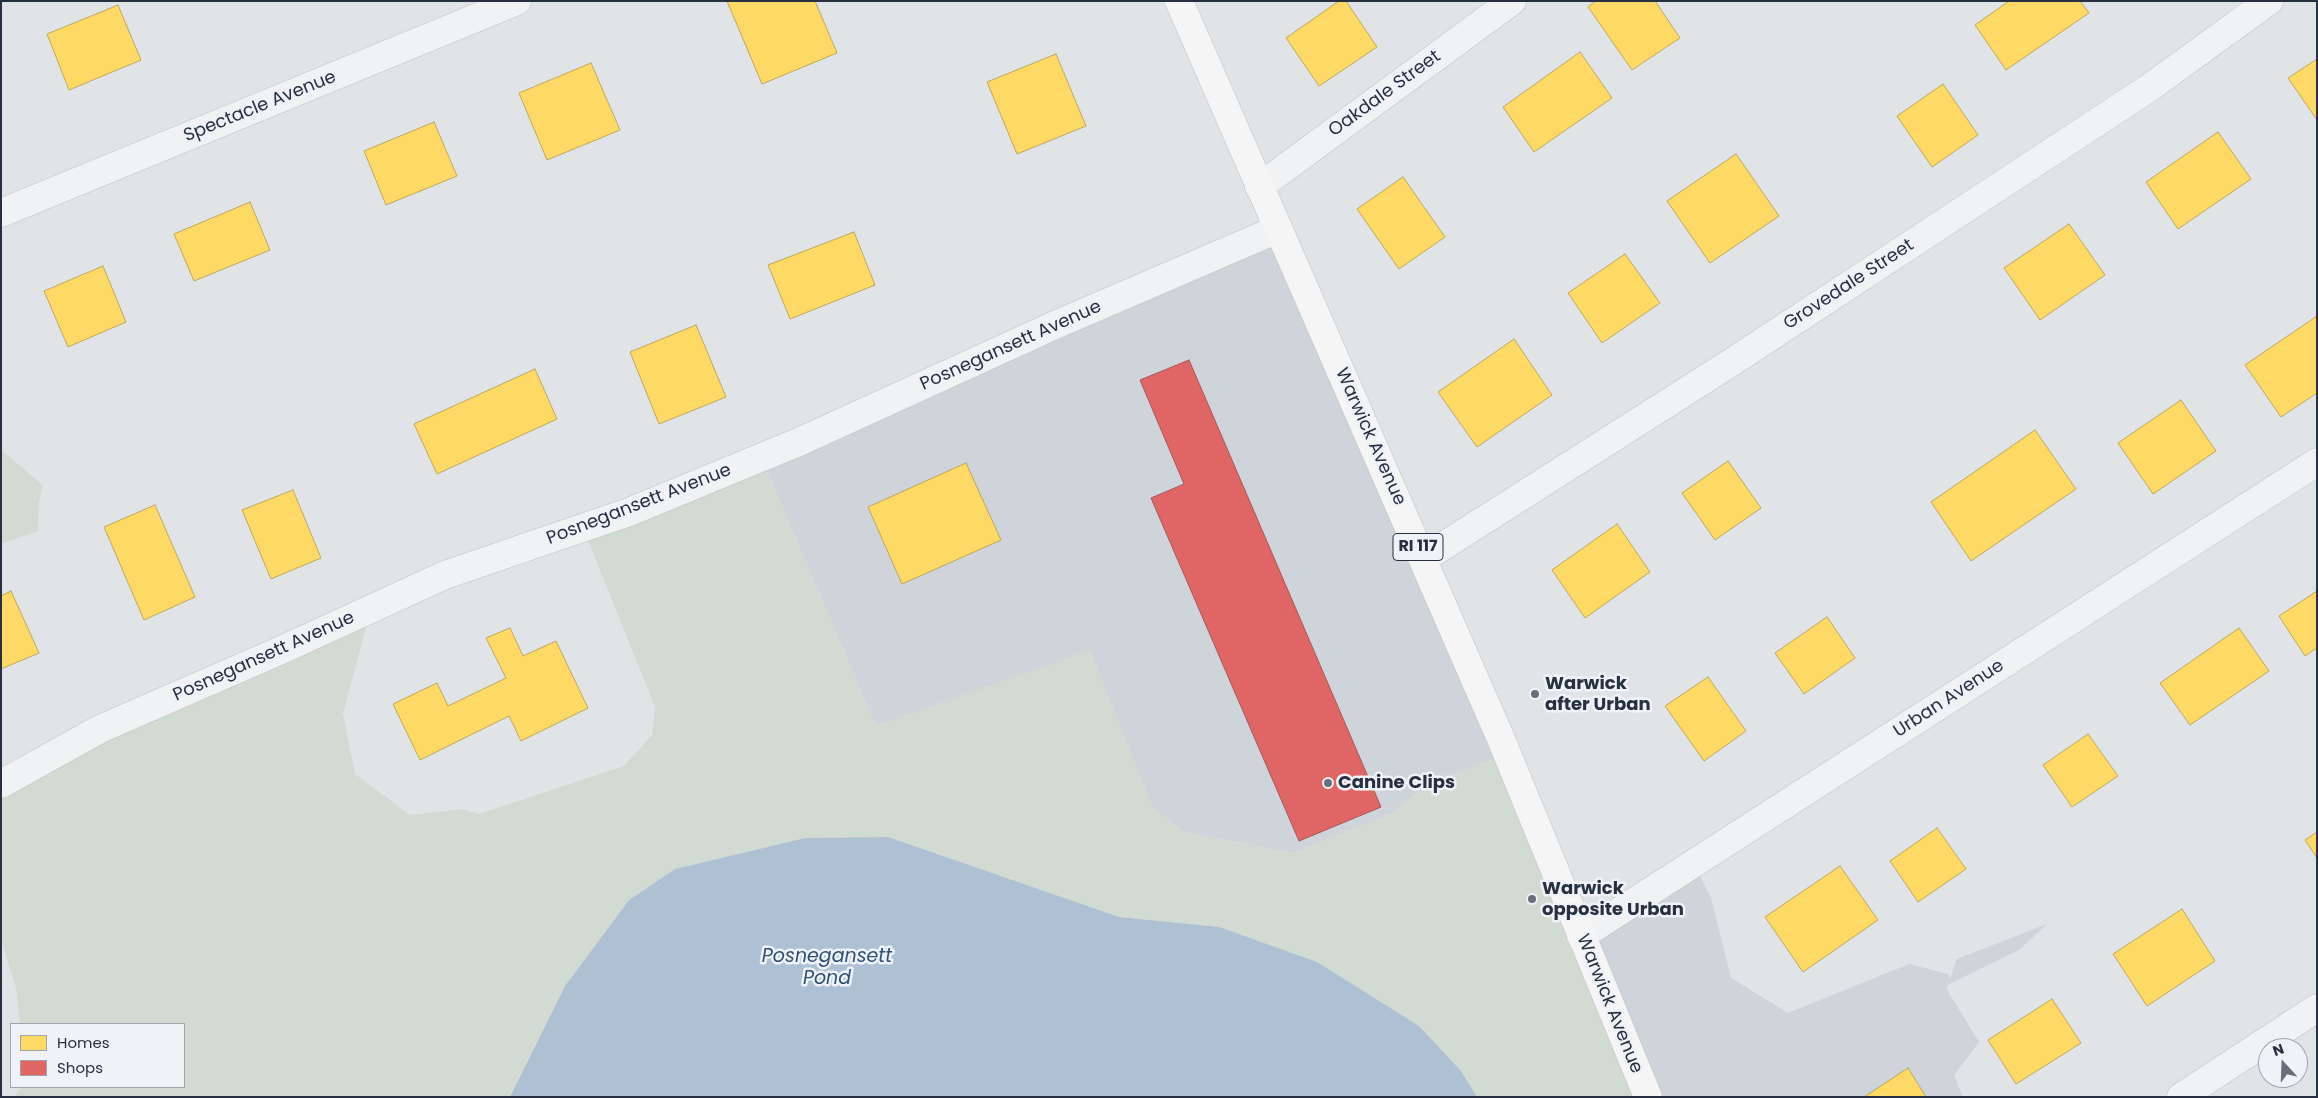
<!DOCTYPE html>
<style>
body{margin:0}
#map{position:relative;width:2318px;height:1098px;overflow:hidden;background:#e1e4e7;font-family:Poppins,sans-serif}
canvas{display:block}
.frame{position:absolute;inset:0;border:2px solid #273041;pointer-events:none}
.legend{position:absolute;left:10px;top:1023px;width:175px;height:65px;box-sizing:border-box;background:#eff2f7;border:1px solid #9fa4ae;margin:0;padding:6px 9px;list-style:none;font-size:15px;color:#273041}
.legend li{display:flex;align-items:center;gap:10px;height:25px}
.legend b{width:25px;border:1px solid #9fa4ae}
.north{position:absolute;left:2258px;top:1038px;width:50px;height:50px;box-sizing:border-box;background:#eff2f7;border:1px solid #9fa4ae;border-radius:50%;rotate:340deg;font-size:14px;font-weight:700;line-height:20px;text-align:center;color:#273041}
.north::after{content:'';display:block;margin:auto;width:18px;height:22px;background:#686f7b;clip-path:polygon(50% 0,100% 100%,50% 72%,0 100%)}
</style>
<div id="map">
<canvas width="2318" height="1098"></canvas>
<div class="frame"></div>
<ul class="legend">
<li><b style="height:14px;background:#ffd966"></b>Homes</li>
<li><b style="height:14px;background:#e06666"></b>Shops</li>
</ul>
<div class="north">N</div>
</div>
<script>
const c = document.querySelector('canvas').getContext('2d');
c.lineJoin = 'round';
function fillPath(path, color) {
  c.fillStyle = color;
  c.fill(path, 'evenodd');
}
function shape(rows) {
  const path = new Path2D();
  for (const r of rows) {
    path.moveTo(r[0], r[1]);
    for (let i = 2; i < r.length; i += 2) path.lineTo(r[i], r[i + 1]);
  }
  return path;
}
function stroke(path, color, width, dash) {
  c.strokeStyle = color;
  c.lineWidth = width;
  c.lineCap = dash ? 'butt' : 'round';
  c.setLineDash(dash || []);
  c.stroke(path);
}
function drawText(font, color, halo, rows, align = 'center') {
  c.font = font + ' Poppins,sans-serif';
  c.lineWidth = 5;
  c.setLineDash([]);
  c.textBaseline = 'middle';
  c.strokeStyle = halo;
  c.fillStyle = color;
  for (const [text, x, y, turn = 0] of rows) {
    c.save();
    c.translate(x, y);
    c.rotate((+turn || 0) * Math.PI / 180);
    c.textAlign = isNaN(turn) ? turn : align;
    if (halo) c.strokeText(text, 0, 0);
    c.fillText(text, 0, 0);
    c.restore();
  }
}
fillPath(shape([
 [1273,227,1506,754,1424,786,1395,812,1293,853,1185,832,1153,809,1090,651,876,726,759,452],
 [1694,864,1711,898,1731,978,1788,1013,1909,964,1948,974,1950,979,1957,959,2047,924,2019,950,1949,984,1946,988,1979,1042,1954,1075,1963,1097,1651,1097,1588,942]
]), '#cfd3da');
fillPath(shape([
 [1,450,43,485,39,501,38,531,1,544],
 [759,452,876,726,1090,650,1153,809,1185,832,1293,853,1395,812,1424,786,1506,754,1651,1097,1477,1097,1461,1071,1219,927,1119,917,805,838,675,869,629,900,565,986,510,1097,15,1097,21,1087,184,1087,184,1024,20,1024,16,988,1,939,1,778,371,608,343,714,355,774,410,815,462,809,479,814,624,766,652,735,655,707,583,528]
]), '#d2dbd2');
fillPath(shape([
 [888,837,1119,917,1219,927,1317,962,1419,1026,1461,1071,1477,1097,510,1097,565,986,629,900,675,869,805,838]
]), '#aec0d3');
const homes = shape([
 [727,1,815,1,837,53,762,84,727,1],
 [1339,1,1346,1,1377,47,1319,86,1286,38,1339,1],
 [1596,1,1655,1,1680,38,1632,70,1588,7,1596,1],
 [2009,1,2080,1,2089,13,2006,70,1975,25,2009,1],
 [118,5,141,60,69,90,47,34,118,5],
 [1580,52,1612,98,1534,152,1503,107,1580,52],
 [1056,54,1086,126,1017,154,987,82,1056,54],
 [2317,59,2317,120,2288,78,2317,59],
 [591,63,620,130,547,160,519,93,591,63],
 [1943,84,1978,135,1932,167,1897,116,1943,84],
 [434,122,457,176,386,205,364,151,434,122],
 [2218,132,2251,179,2178,229,2146,182,2218,132],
 [1736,154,1779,216,1710,263,1667,201,1736,154],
 [1403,177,1445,237,1399,269,1357,209,1403,177],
 [250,202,270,250,194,281,174,234,250,202],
 [2069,224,2105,275,2040,320,2004,268,2069,224],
 [854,232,875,285,790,319,768,265,854,232],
 [1625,254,1660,303,1602,343,1568,293,1625,254],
 [103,266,126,322,68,347,44,291,103,266],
 [2317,316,2317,393,2281,417,2245,365,2317,316],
 [696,325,726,397,659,424,630,352,696,325],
 [1514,339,1552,395,1477,447,1438,392,1514,339],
 [535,369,557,419,437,474,414,424,535,369],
 [2181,400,2216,451,2153,494,2118,443,2181,400],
 [2035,430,2076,489,1971,561,1931,502,2035,430],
 [1728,461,1761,508,1715,540,1682,493,1728,461],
 [966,463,1001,540,902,584,868,507,966,463],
 [293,490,321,558,271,579,242,510,293,490],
 [155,505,195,597,144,620,104,527,155,505],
 [1617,524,1650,572,1585,618,1552,570,1617,524],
 [11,591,39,653,1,669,1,596,11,591],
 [2317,591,2317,648,2305,656,2279,616,2317,591],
 [1827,617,1855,658,1804,694,1775,653,1827,617],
 [510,628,523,656,556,641,588,708,521,741,509,716,420,760,393,704,437,683,448,706,506,678,486,638,510,628],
 [2239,628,2269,671,2190,725,2160,683,2239,628],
 [1708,677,1746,731,1704,761,1665,706,1708,677],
 [2088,734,2118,776,2072,807,2043,765,2088,734],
 [1937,828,1966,869,1918,902,1890,861,1937,828],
 [2317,832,2317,858,2305,840,2317,832],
 [1840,866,1878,920,1803,972,1765,917,1840,866],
 [2182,909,2215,961,2147,1006,2113,954,2182,909],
 [2052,999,2081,1043,2016,1084,1988,1040,2052,999],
 [1908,1068,1926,1097,1864,1097,1908,1068]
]);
fillPath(homes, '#ffd966');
stroke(homes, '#bea65b', 1);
const shops = shape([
 [1189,360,1381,807,1299,841,1151,498,1184,484,1140,380,1189,360]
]);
fillPath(shops, '#e06666');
stroke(shops, '#a8565b', 1);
const minor = shape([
 [1259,187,1512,1],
 [1,213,517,1],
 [1423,559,1732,362,2149,88,2269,1],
 [1,784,100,729,279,651,445,575,629,512,801,441,1055,325,1278,229],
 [1581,936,2317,462],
 [2181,1097,2317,1008]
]);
const major = shape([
 [1179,1,1501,739,1648,1097]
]);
stroke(minor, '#bfc2c5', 29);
stroke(major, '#bec1c5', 29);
stroke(minor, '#f1f2f3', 28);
stroke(major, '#f5f5f6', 28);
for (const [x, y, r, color] of [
 [1535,694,5,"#686f7b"],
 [1328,783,5,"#686f7b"],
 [1532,899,5,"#686f7b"]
]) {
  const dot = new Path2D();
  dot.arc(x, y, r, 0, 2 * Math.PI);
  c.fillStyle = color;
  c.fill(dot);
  stroke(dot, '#eff2f7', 2);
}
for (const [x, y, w] of [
 [1418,547,50]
]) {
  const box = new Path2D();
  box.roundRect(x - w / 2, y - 13.5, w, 27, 4);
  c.fillStyle = '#eff2f7';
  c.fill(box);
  stroke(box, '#273041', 1);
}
drawText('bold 16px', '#273041', null, [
 ["RI 117",1418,547]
]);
drawText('18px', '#273041', '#eff2f7', [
 ["Oakdale Street",1385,94,-36],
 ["Spectacle Avenue",260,107,-22],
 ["Grovedale Street",1849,285,-33],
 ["Posnegansett Avenue",1011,346,-24],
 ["Warwick Avenue",1370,437,66],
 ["Posnegansett Avenue",639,505,-21],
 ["Posnegansett Avenue",264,657,-24],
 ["Urban Avenue",1949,699,-33],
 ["Warwick Avenue",1609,1004,68]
]);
drawText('bold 18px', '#273041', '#eff2f7', [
 ["Warwick",1545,684],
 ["after Urban",1545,705],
 ["Canine Clips",1338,783],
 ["Warwick",1542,889],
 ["opposite Urban",1542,910]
], 'left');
drawText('italic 19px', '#2f4f77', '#eff2f7', [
 ["Posnegansett",827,957],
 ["Pond",827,979]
]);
</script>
